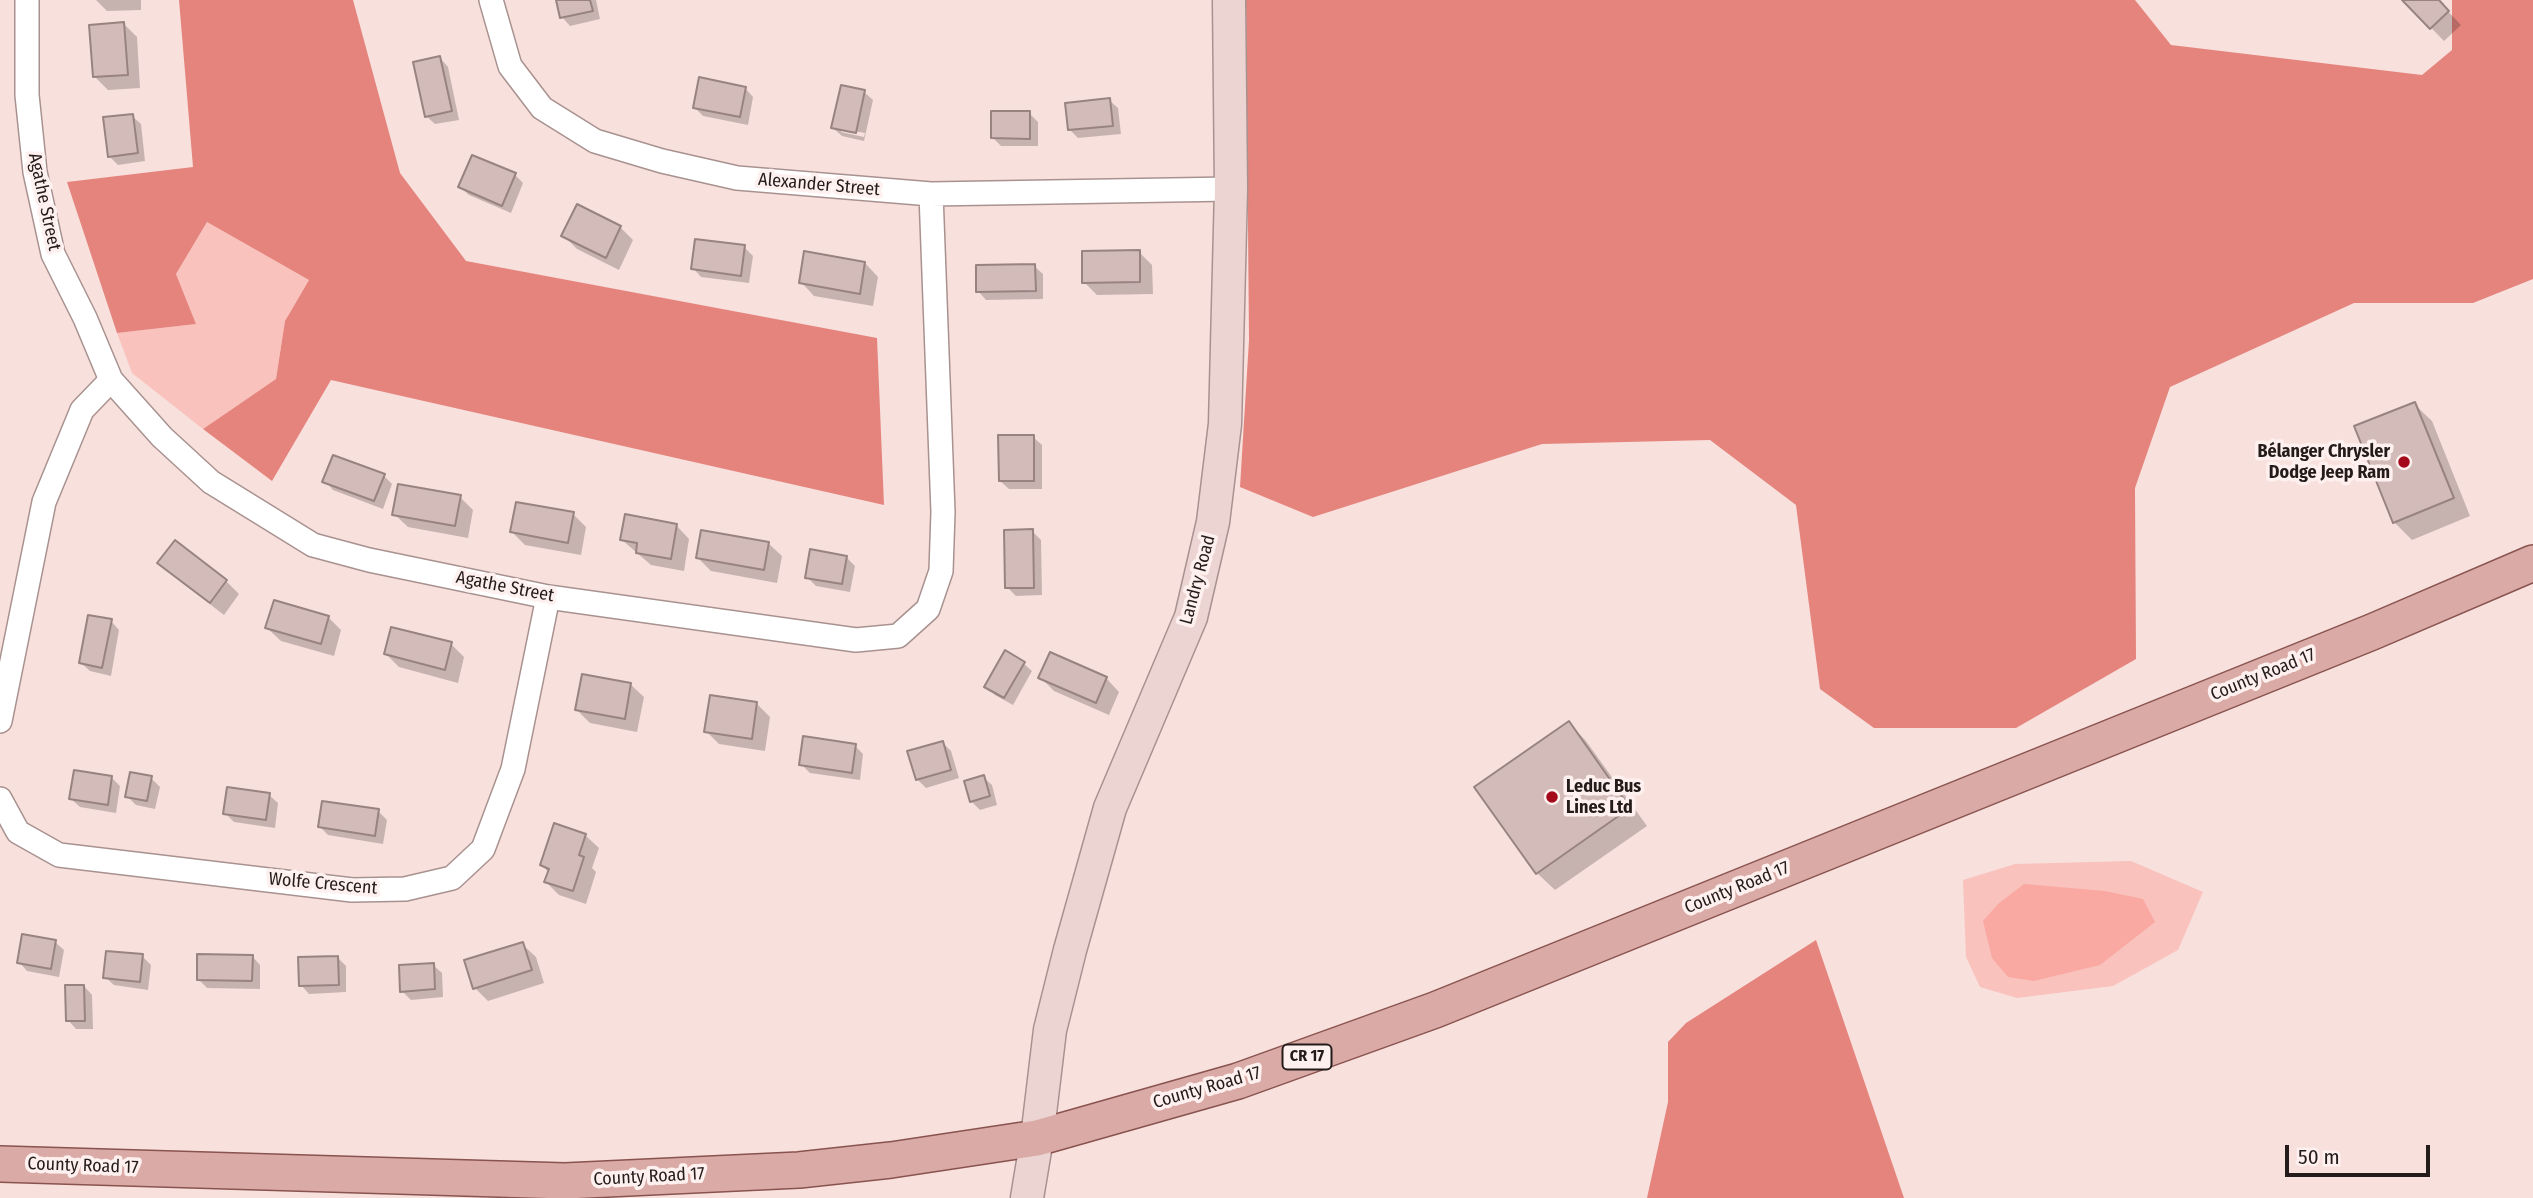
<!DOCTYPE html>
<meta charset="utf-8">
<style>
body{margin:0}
#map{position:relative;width:2533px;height:1198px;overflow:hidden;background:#f8e0dd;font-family:"Fira Sans Condensed",sans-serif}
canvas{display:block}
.scale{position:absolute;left:2285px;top:1145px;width:145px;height:32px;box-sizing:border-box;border:4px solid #241c1b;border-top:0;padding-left:9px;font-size:21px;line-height:24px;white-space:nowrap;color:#241c1b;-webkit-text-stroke:5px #fef0ee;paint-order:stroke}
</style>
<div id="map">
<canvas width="2533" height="1198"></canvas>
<div class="scale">50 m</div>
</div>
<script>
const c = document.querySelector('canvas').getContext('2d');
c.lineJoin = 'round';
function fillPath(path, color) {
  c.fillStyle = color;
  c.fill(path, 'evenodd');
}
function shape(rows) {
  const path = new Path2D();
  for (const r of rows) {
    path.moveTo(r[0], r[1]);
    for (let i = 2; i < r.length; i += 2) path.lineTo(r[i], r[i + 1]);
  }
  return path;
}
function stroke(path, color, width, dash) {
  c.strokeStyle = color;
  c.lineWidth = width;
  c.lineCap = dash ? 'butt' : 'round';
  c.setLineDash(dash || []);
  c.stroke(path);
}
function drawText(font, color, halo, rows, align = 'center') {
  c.font = font + ' "Fira Sans Condensed",sans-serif';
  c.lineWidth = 7;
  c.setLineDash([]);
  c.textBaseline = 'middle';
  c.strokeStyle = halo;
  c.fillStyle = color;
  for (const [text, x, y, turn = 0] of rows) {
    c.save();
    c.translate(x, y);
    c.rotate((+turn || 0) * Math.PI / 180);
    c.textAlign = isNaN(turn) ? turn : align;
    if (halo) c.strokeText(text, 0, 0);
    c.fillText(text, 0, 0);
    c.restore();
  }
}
fillPath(shape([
 [207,222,309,280,285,321,276,379,203,429,132,373,117,333,196,324,176,274],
 [2131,861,2203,892,2178,950,2113,986,2017,998,1980,987,1966,957,1963,880,2015,864]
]), '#f9c2bd');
fillPath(shape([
 [179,0,353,0,400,173,466,261,877,338,884,505,331,380,272,481,203,429,276,379,285,321,309,280,207,222,176,274,196,324,117,333,67,182,193,167],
 [1246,0,2135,0,2171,45,2422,75,2452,50,2452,0,2533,0,2533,279,2473,303,2354,303,2170,387,2135,488,2136,659,2016,728,1874,728,1820,689,1796,505,1710,440,1542,444,1313,517,1240,487,1249,340],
 [1816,940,1904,1198,1647,1198,1668,1102,1668,1042,1686,1023]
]), '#e5847d');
fillPath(shape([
 [2024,884,2105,891,2143,899,2155,922,2100,965,2034,981,2008,977,1992,958,1983,921,1998,904]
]), '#f9a9a2');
fillPath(shape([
 [96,0,141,0,141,10,107,11],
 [558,0,596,0,600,19,570,26,562,17],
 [2404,0,2437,0,2461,25,2444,41],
 [124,24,137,37,140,88,108,90,95,77],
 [440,58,448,67,459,120,435,124,426,116],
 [745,88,753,97,748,125,703,116,695,108],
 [864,92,873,100,864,141,842,136,833,128],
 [841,129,865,133,864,137,841,132],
 [1109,100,1118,108,1121,134,1078,138,1070,130],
 [1029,113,1038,122,1038,146,1001,146,993,138],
 [132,116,141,124,145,161,118,165,109,156],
 [515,175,523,183,511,213,469,195,460,187],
 [620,227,633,240,619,270,577,249,564,236],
 [744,247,753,256,749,283,701,277,693,268],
 [1139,252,1152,265,1153,294,1097,295,1084,282],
 [865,263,878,277,873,306,814,296,801,282],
 [1034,266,1043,274,1043,299,986,300,978,291],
 [2414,404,2432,421,2470,516,2412,540,2394,522],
 [1033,437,1042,445,1042,489,1009,489,1000,481],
 [384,476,392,484,383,509,333,490,325,481],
 [460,497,473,510,468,538,408,527,394,514],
 [573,514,586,527,581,555,525,545,512,532],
 [676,525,689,539,684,571,651,565,622,540],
 [1032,531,1041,540,1042,595,1016,596,1007,587],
 [768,543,782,556,777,583,711,571,698,558],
 [846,557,855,566,850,592,816,586,807,577],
 [160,563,226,581,239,594,224,615,173,576],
 [328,617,341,630,334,656,281,641,267,628],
 [111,621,119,630,111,676,90,671,81,663],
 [451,644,464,657,458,683,399,667,386,654],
 [1023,663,1032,671,1013,705,995,695,986,686],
 [1041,678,1106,678,1119,692,1109,715,1054,691],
 [630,684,644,697,637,732,590,723,577,710],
 [757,704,770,717,765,751,719,744,706,731],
 [1569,723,1586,741,1647,826,1555,890,1537,873],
 [942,742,951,751,959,778,926,788,917,779],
 [855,746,863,754,860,780,810,773,801,764],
 [111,777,120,786,116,813,80,807,71,799],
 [983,777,992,785,997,805,980,810,971,801],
 [151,778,160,787,155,809,136,805,127,796],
 [269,795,278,803,275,828,234,822,225,813],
 [378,811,387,820,383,844,328,835,320,827],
 [585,835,599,848,592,868,596,872,586,904,559,895,546,882,549,873,542,865],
 [55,942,64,950,59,977,27,971,19,962],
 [522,944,536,957,544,983,488,1001,475,988],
 [142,956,151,965,148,990,114,985,105,977],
 [252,956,260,965,260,989,207,988,199,980],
 [337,957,346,966,346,992,309,994,301,985],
 [433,965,442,973,443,997,411,1000,402,991],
 [84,986,92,995,93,1029,76,1029,68,1020]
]), '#0003');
const building = shape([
 [556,0,590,0,593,11,560,18,556,0],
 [2402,0,2439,0,2449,11,2430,29,2402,0],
 [124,22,128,75,93,77,89,25,124,22],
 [440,56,452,111,425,117,413,62,440,56],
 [699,77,746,87,740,117,693,108,699,77],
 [841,85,865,90,856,133,831,128,841,85],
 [1110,98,1113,126,1068,130,1065,103,1110,98],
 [991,111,1030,111,1030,139,991,138,991,111],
 [133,114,138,153,108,157,103,117,133,114],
 [472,155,516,173,502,206,458,187,472,155],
 [577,204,621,226,606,258,561,236,577,204],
 [695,239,745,245,741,276,691,269,695,239],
 [1140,250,1140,282,1082,283,1082,251,1140,250],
 [804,251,865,262,860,294,799,283,804,251],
 [1035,264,1036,291,976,292,976,265,1035,264],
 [2415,402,2454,498,2393,523,2354,426,2415,402],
 [998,435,1034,435,1034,481,999,481,998,435],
 [333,455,385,474,374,501,322,482,333,455],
 [398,484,461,495,455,526,392,515,398,484],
 [516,502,574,512,568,543,510,532,516,502],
 [625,514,677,524,671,559,636,553,637,543,620,540,625,514],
 [1033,529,1034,588,1005,588,1004,530,1033,529],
 [701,530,769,542,764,570,696,558,701,530],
 [175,540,227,580,210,603,157,563,175,540],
 [810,549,847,556,842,584,805,578,810,549],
 [274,600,329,616,321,644,265,628,274,600],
 [88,615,112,619,102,668,79,663,88,615],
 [391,627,452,642,445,670,384,654,391,627],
 [1005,650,1025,662,1004,698,984,687,1005,650],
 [1050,652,1107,677,1096,703,1038,678,1050,652],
 [582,674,631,683,625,719,575,710,582,674],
 [710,695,757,702,752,739,704,732,710,695],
 [1569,721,1630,808,1536,874,1474,787,1569,721],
 [803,736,856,744,852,773,799,765,803,736],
 [943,741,951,770,916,780,907,751,943,741],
 [74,770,112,776,108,805,69,799,74,770],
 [130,772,152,776,147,801,125,797,130,772],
 [984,775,990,796,970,802,964,781,984,775],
 [227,787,270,793,266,820,223,814,227,787],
 [322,801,379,809,375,836,318,827,322,801],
 [554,823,586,834,579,855,584,857,573,891,544,882,549,869,540,865,554,823],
 [22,934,56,940,51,969,17,963,22,934],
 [523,942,532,970,473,989,464,960,523,942],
 [106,951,143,954,140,982,103,978,106,951],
 [197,954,253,955,252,981,197,980,197,954],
 [338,956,339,985,299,986,298,957,338,956],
 [434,963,435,989,400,992,399,965,434,963],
 [65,985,84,985,85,1021,66,1021,65,985]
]);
fillPath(building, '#d2bbb8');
stroke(building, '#988381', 2);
const street = shape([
 [27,0,27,95,35,172,53,254,85,318,111,380,162,437,211,482,313,545,369,560,548,597,856,640,898,636,928,609,941,571,943,512,931,194],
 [491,0,510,66,542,108,595,141,662,161,737,178,931,194,1231,189],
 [0,721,44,502,82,410,111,380],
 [0,799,18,832,59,855,352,890,405,889,452,878,483,849,513,769,548,597]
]);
const secondary = shape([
 [1027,1198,1037,1138,1050,1030,1070,950,1110,808,1191,617,1213,522,1225,424,1231,189,1229,0]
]);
const primary = shape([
 [0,1164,565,1181,799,1170,891,1160,1037,1138,1238,1081,1435,1010,2372,632,2533,563]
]);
stroke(street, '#a89290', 26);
stroke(secondary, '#a89290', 35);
stroke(primary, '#89534f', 38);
stroke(street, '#fff', 23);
stroke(secondary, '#ecd4d3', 32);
stroke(primary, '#d9aaa6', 35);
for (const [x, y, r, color] of [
 [2404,462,7,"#a3091a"],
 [1552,797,7,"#a3091a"]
]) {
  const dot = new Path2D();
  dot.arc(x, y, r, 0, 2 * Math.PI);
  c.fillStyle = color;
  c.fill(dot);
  stroke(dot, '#fef0ee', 2.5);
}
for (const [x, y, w] of [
 [1307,1057,49]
]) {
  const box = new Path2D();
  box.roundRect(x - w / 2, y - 12.5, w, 25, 5);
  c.fillStyle = '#fef0ee';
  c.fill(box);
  stroke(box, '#241c1b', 2);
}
drawText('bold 16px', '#241c1b', null, [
 ["CR 17",1307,1057]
]);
drawText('18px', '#241c1b', '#fef0ee', [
 ["Alexander Street",819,185,5],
 ["Agathe Street",44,202,78],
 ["Landry Road",1198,580,-75],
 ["Agathe Street",505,587,11],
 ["County Road 17",2263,675,-22],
 ["Wolfe Crescent",323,884,5],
 ["County Road 17",1737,888,-22],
 ["County Road 17",1207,1088,-16],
 ["County Road 17",83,1166,2],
 ["County Road 17",649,1177,-3]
]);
drawText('bold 18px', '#241c1b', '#fef0ee', [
 ["Bélanger Chrysler",2390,452],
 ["Dodge Jeep Ram",2390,473],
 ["Leduc Bus",1566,787,"left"],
 ["Lines Ltd",1566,808,"left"]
], 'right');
</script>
